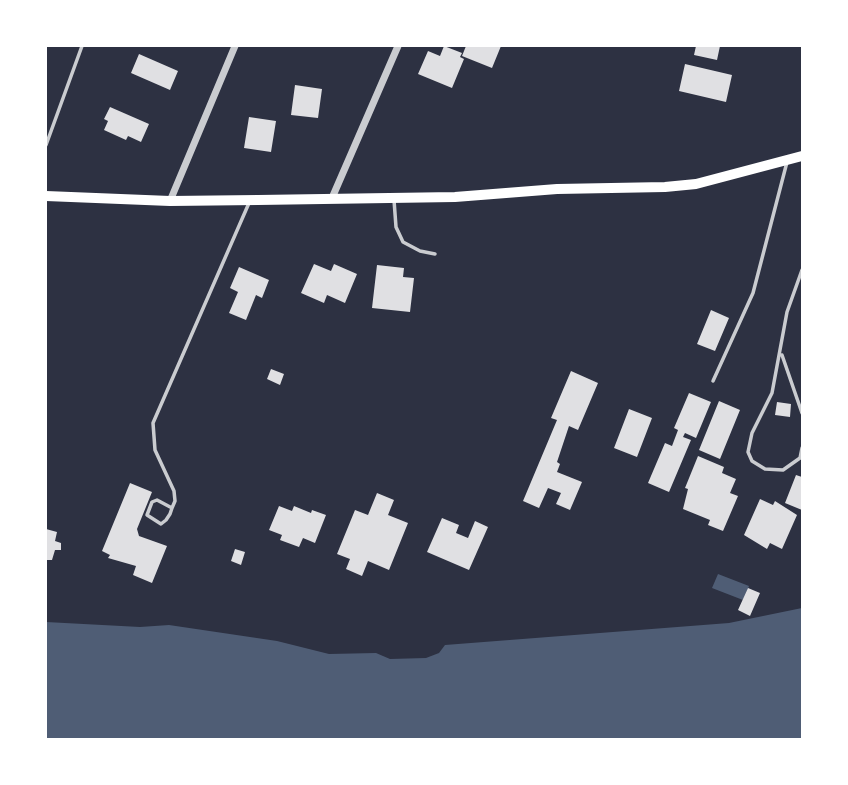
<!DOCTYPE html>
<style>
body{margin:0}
#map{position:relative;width:848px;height:785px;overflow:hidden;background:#2d3142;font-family:"Asap Condensed",sans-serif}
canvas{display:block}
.frame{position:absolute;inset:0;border:47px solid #fff;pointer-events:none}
</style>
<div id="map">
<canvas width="848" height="785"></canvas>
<div class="frame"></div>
</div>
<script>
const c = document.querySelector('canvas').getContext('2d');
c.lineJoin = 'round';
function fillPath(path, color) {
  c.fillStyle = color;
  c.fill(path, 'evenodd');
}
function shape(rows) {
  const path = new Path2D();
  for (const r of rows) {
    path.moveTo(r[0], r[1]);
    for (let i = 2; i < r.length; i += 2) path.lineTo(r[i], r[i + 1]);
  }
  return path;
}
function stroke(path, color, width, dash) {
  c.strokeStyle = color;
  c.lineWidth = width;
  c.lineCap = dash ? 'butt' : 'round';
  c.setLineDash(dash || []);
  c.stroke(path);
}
fillPath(shape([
 [718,574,749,586,743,600,712,588],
 [802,608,802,739,46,739,46,622,140,627,169,625,277,641,329,654,376,653,390,659,426,658,439,653,445,645,729,623]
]), '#4f5d75');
fillPath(shape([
 [444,46,462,53,460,57,464,59,452,88,418,74,428,51,440,56],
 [466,46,501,46,492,68,462,56],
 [696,46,720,46,717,60,694,55],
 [139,54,178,71,170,90,131,73],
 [685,64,732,75,726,102,679,91],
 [295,85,322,89,318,118,291,115],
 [110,107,149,124,141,142,128,136,126,140,104,130,108,121,104,119],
 [249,117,276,121,271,152,244,148],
 [314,264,331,271,334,264,357,274,345,303,327,295,324,303,301,293],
 [377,265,404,268,403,277,414,278,410,312,372,308],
 [239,267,269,280,262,298,256,295,246,320,229,313,238,292,230,288],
 [711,310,729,318,715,351,697,344],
 [271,369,284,374,280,385,267,379],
 [571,371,598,383,578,430,569,426,557,462,560,464,557,472,582,482,570,510,556,504,561,493,548,488,539,508,523,501,557,420,551,418],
 [689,393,711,402,696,438,685,433,683,437,691,440,669,492,648,483,665,443,672,446,678,430,674,428],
 [719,401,740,410,720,459,699,450],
 [777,402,791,404,790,417,775,415],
 [629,409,652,418,637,457,614,448],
 [698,456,724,467,722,473,736,479,730,493,738,496,723,531,708,525,710,520,683,509,688,489,685,488],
 [796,475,802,477,802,510,785,503],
 [130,483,152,492,137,529,139,536,167,546,152,583,133,575,136,566,108,558,110,555,102,551],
 [377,493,394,500,388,515,408,523,389,570,368,561,362,576,346,569,350,559,337,554,355,510,368,515],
 [760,499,773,505,775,501,797,515,782,549,770,543,767,549,744,535],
 [279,506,292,511,294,506,311,513,312,510,326,515,315,543,303,538,299,547,280,540,282,535,269,530],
 [442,518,459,525,456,533,468,538,475,521,488,527,469,570,427,552],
 [46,529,57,532,55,541,61,543,61,550,55,550,52,560,46,560],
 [235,549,245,552,241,565,231,561],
 [748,588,760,593,750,616,738,610]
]), '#e0e0e3');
stroke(shape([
 [46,145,82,46],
 [394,200,396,227,403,242,420,251,435,254],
 [802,270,787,312,772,393,752,433,748,452,752,461,765,469,783,470,800,458,802,448],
 [782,355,802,413],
 [713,381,753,293,787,162],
 [172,508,157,500,152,502,147,515,161,524,166,520,170,514,172,508,175,501,174,491,155,450,153,423,249,203]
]), '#caccd0', 3.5);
stroke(shape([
 [332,198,398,46],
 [170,201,235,46]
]), '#caccd0', 7);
stroke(shape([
 [46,196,170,201,258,200,455,197,557,189,665,187,696,184,802,156]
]), '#fff', 10);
</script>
